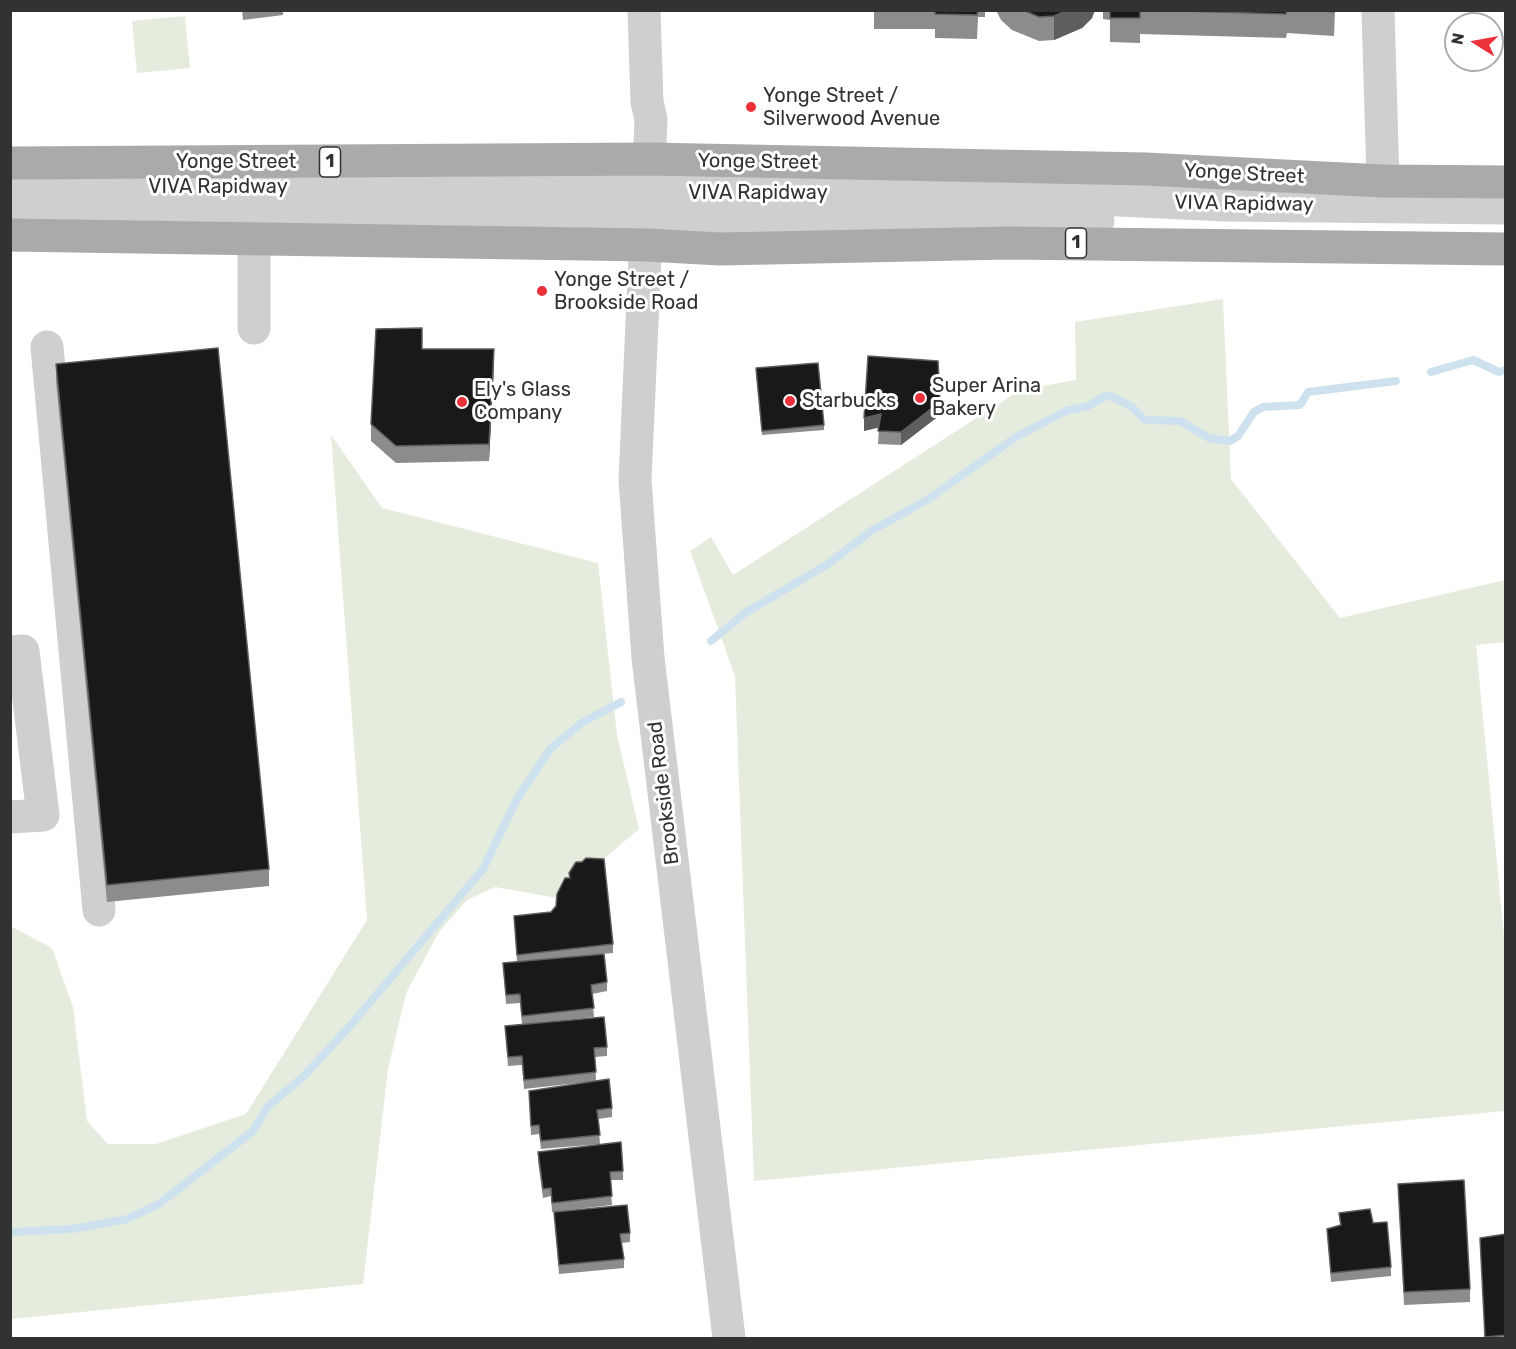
<!DOCTYPE html>
<style>
body{margin:0}
#map{position:relative;width:1516px;height:1349px;overflow:hidden;background:#fff;font-family:Rubik,sans-serif}
canvas{display:block}
.frame{position:absolute;inset:0;border:12px solid #323232;pointer-events:none}
.north{position:absolute;left:1444px;top:12px;width:60px;height:60px;box-sizing:border-box;background:#fff;border:2px solid #adadad;border-radius:50%;rotate:281deg;font-size:16px;font-weight:700;line-height:24px;text-align:center;color:#323232}
.north::after{content:'';display:block;margin:auto;width:21px;height:27px;background:#ec313b;clip-path:polygon(50% 0,100% 100%,50% 72%,0 100%)}
</style>
<div id="map">
<canvas width="1516" height="1349"></canvas>
<div class="frame"></div>
<div class="north">N</div>
</div>
<script>
const c = document.querySelector('canvas').getContext('2d');
c.lineJoin = 'round';
function fillPath(path, color) {
  c.fillStyle = color;
  c.fill(path, 'evenodd');
}
function shape(rows) {
  const path = new Path2D();
  for (const r of rows) {
    path.moveTo(r[0], r[1]);
    for (let i = 2; i < r.length; i += 2) path.lineTo(r[i], r[i + 1]);
  }
  return path;
}
function stroke(path, color, width, dash) {
  c.strokeStyle = color;
  c.lineWidth = width;
  c.lineCap = dash ? 'butt' : 'round';
  c.setLineDash(dash || []);
  c.stroke(path);
}
function drawText(font, color, halo, rows, align = 'center') {
  c.font = font + ' Rubik,sans-serif';
  c.lineWidth = 6;
  c.setLineDash([]);
  c.textBaseline = 'middle';
  c.strokeStyle = halo;
  c.fillStyle = color;
  for (const [text, x, y, turn = 0] of rows) {
    c.save();
    c.translate(x, y);
    c.rotate((+turn || 0) * Math.PI / 180);
    c.textAlign = isNaN(turn) ? turn : align;
    if (halo) c.strokeText(text, 0, 0);
    c.fillText(text, 0, 0);
    c.restore();
  }
}
fillPath(shape([
 [185,16,190,68,137,73,132,21],
 [1223,299,1231,479,1340,618,1505,580,1505,642,1476,645,1505,946,1505,1111,754,1181,735,676,690,551,711,537,733,575,1020,390,1076,380,1075,322],
 [331,435,382,508,598,563,617,735,639,829,557,898,495,887,467,900,439,932,406,993,388,1069,363,1284,11,1319,10,926,52,948,73,1007,87,1121,108,1144,156,1144,246,1114,367,920]
]), '#e5ecde');
stroke(shape([
 [1431,372,1473,360,1499,372,1506,370],
 [711,641,745,613,828,564,871,531,927,500,1016,437,1066,411,1088,406,1105,396,1113,397,1132,407,1145,420,1180,421,1209,438,1230,441,1238,436,1254,412,1263,407,1300,405,1308,392,1396,381],
 [10,1232,73,1229,127,1219,159,1204,253,1131,268,1106,303,1077,350,1026,483,869,517,799,551,748,583,722,621,702]
]), '#cde1ef', 8);
stroke(shape([
 [644,10,647,102,651,119,635,480,648,658,729,1338],
 [1378,10,1383,181],
 [10,187,973,193,1225,205,1506,208],
 [10,214,581,215,1098,221],
 [254,328,254,238],
 [47,347,99,910],
 [10,652,23,651,43,815,10,817]
]), '#cfcfcf', 33);
stroke(shape([
 [10,163,650,159,1145,169,1383,181,1506,182],
 [10,235,648,245,720,249,1009,243,1506,249]
]), '#aaa', 33);
fillPath(shape([
 [242,10,283,10,283,15,243,20],
 [874,10,985,10,985,17,978,17,977,39,935,38,935,29,874,29],
 [996,10,1095,10,1092,18,1082,28,1054,40,1039,41,1012,30,1001,20],
 [1103,10,1335,10,1334,36,1287,33,1286,38,1140,34,1140,43,1110,42,1110,20,1103,19],
 [422,349,494,366,489,461,396,463,371,441,371,424],
 [56,364,269,869,269,886,107,902,56,381],
 [756,373,824,425,824,430,762,435],
 [940,415,901,445,878,444,879,427,864,431,864,418],
 [569,873,613,944,613,953,588,955,607,982,607,991,592,994,594,1017,545,1022,607,1047,607,1056,595,1057,596,1081,524,1089,522,1065,508,1066,505,1026,522,1024,520,1003,506,1004,503,963,517,962,514,916,551,912,556,906,569,878],
 [529,1091,612,1108,612,1117,598,1119,600,1144,541,1149,539,1134,531,1135],
 [538,1152,623,1171,623,1180,610,1180,612,1205,552,1212,551,1196,543,1198,538,1161],
 [1398,1184,1470,1289,1470,1302,1404,1305],
 [554,1212,630,1233,630,1242,621,1243,624,1259,624,1268,559,1274],
 [1339,1213,1373,1223,1391,1267,1391,1276,1331,1282,1327,1229,1340,1226],
 [1506,1234,1506,1338,1485,1338,1480,1238]
]), '#8c8c8c');
fillPath(shape([
 [1068,10,1095,10,1092,18,1082,28,1054,40,1054,16],
 [494,349,494,366,489,461,489,444],
 [940,402,940,415,901,445,901,432],
 [881,414,881,427,864,431,864,418]
]), '#5e5e5e');
const building = shape([
 [935,10,978,10,977,15,935,14,935,10],
 [1023,10,1068,10,1054,16,1039,17,1023,10],
 [1110,10,1140,10,1140,18,1110,18,1110,10],
 [1146,10,1287,10,1286,14,1146,10],
 [1311,10,1334,10,1334,12,1311,10],
 [422,328,422,349,494,349,489,444,396,446,371,424,376,329,422,328],
 [218,348,269,869,107,885,56,364,218,348],
 [868,356,938,361,940,402,901,432,878,431,881,414,864,418,868,356],
 [818,363,824,425,762,431,756,368,818,363],
 [586,858,604,859,613,944,517,955,514,916,551,912,556,906,557,894,565,878,570,878,569,873,576,862,582,862,586,858],
 [604,954,607,982,591,985,594,1008,522,1016,520,994,506,995,503,963,604,954],
 [604,1017,607,1047,594,1048,596,1072,524,1080,522,1056,508,1057,505,1026,604,1017],
 [609,1079,612,1108,597,1110,600,1135,541,1141,539,1125,531,1126,529,1091,609,1079],
 [621,1142,623,1171,610,1172,612,1196,552,1203,551,1188,543,1189,538,1152,621,1142],
 [1464,1180,1470,1289,1404,1292,1398,1184,1464,1180],
 [627,1205,630,1233,620,1234,624,1259,559,1265,554,1212,627,1205],
 [1370,1209,1373,1223,1387,1222,1391,1267,1331,1273,1327,1229,1341,1225,1339,1213,1370,1209],
 [1506,1234,1506,1335,1485,1337,1480,1238,1506,1234]
]);
fillPath(building, '#191919');
stroke(building, '#5e5e5e', 1.5);
for (const [x, y, r, color] of [
 [751,107,6,"#ec313b"],
 [542,291,6,"#ec313b"],
 [920,398,6,"#ec313b"],
 [790,401,6,"#ec313b"],
 [462,402,6,"#ec313b"]
]) {
  const dot = new Path2D();
  dot.arc(x, y, r, 0, 2 * Math.PI);
  c.fillStyle = color;
  c.fill(dot);
  stroke(dot, '#fff', 2);
}
for (const [x, y, w] of [
 [330,162,21],
 [1076,243,21]
]) {
  const box = new Path2D();
  box.roundRect(x - w / 2, y - 15, w, 30, 4.5);
  c.fillStyle = '#fff';
  c.fill(box);
  stroke(box, '#323232', 1.5);
}
drawText('bold 18px', '#323232', null, [
 ["1",330,162],
 ["1",1076,243]
]);
drawText('20px', '#323232', '#fff', [
 ["Yonge Street /",763,96],
 ["Silverwood Avenue",763,119],
 ["Yonge Street /",554,280],
 ["Brookside Road",554,303],
 ["Super Arina",932,386],
 ["Bakery",932,409],
 ["Ely's Glass",474,390],
 ["Company",474,413],
 ["Starbucks",802,401]
], 'left');
drawText('20px', '#323232', '#fff', [
 ["Yonge Street",236,162],
 ["Yonge Street",758,162,1],
 ["Yonge Street",1244,174,3],
 ["VIVA Rapidway",218,187],
 ["VIVA Rapidway",758,193],
 ["VIVA Rapidway",1244,204,1],
 ["Brookside Road",664,793,-97]
]);
</script>
